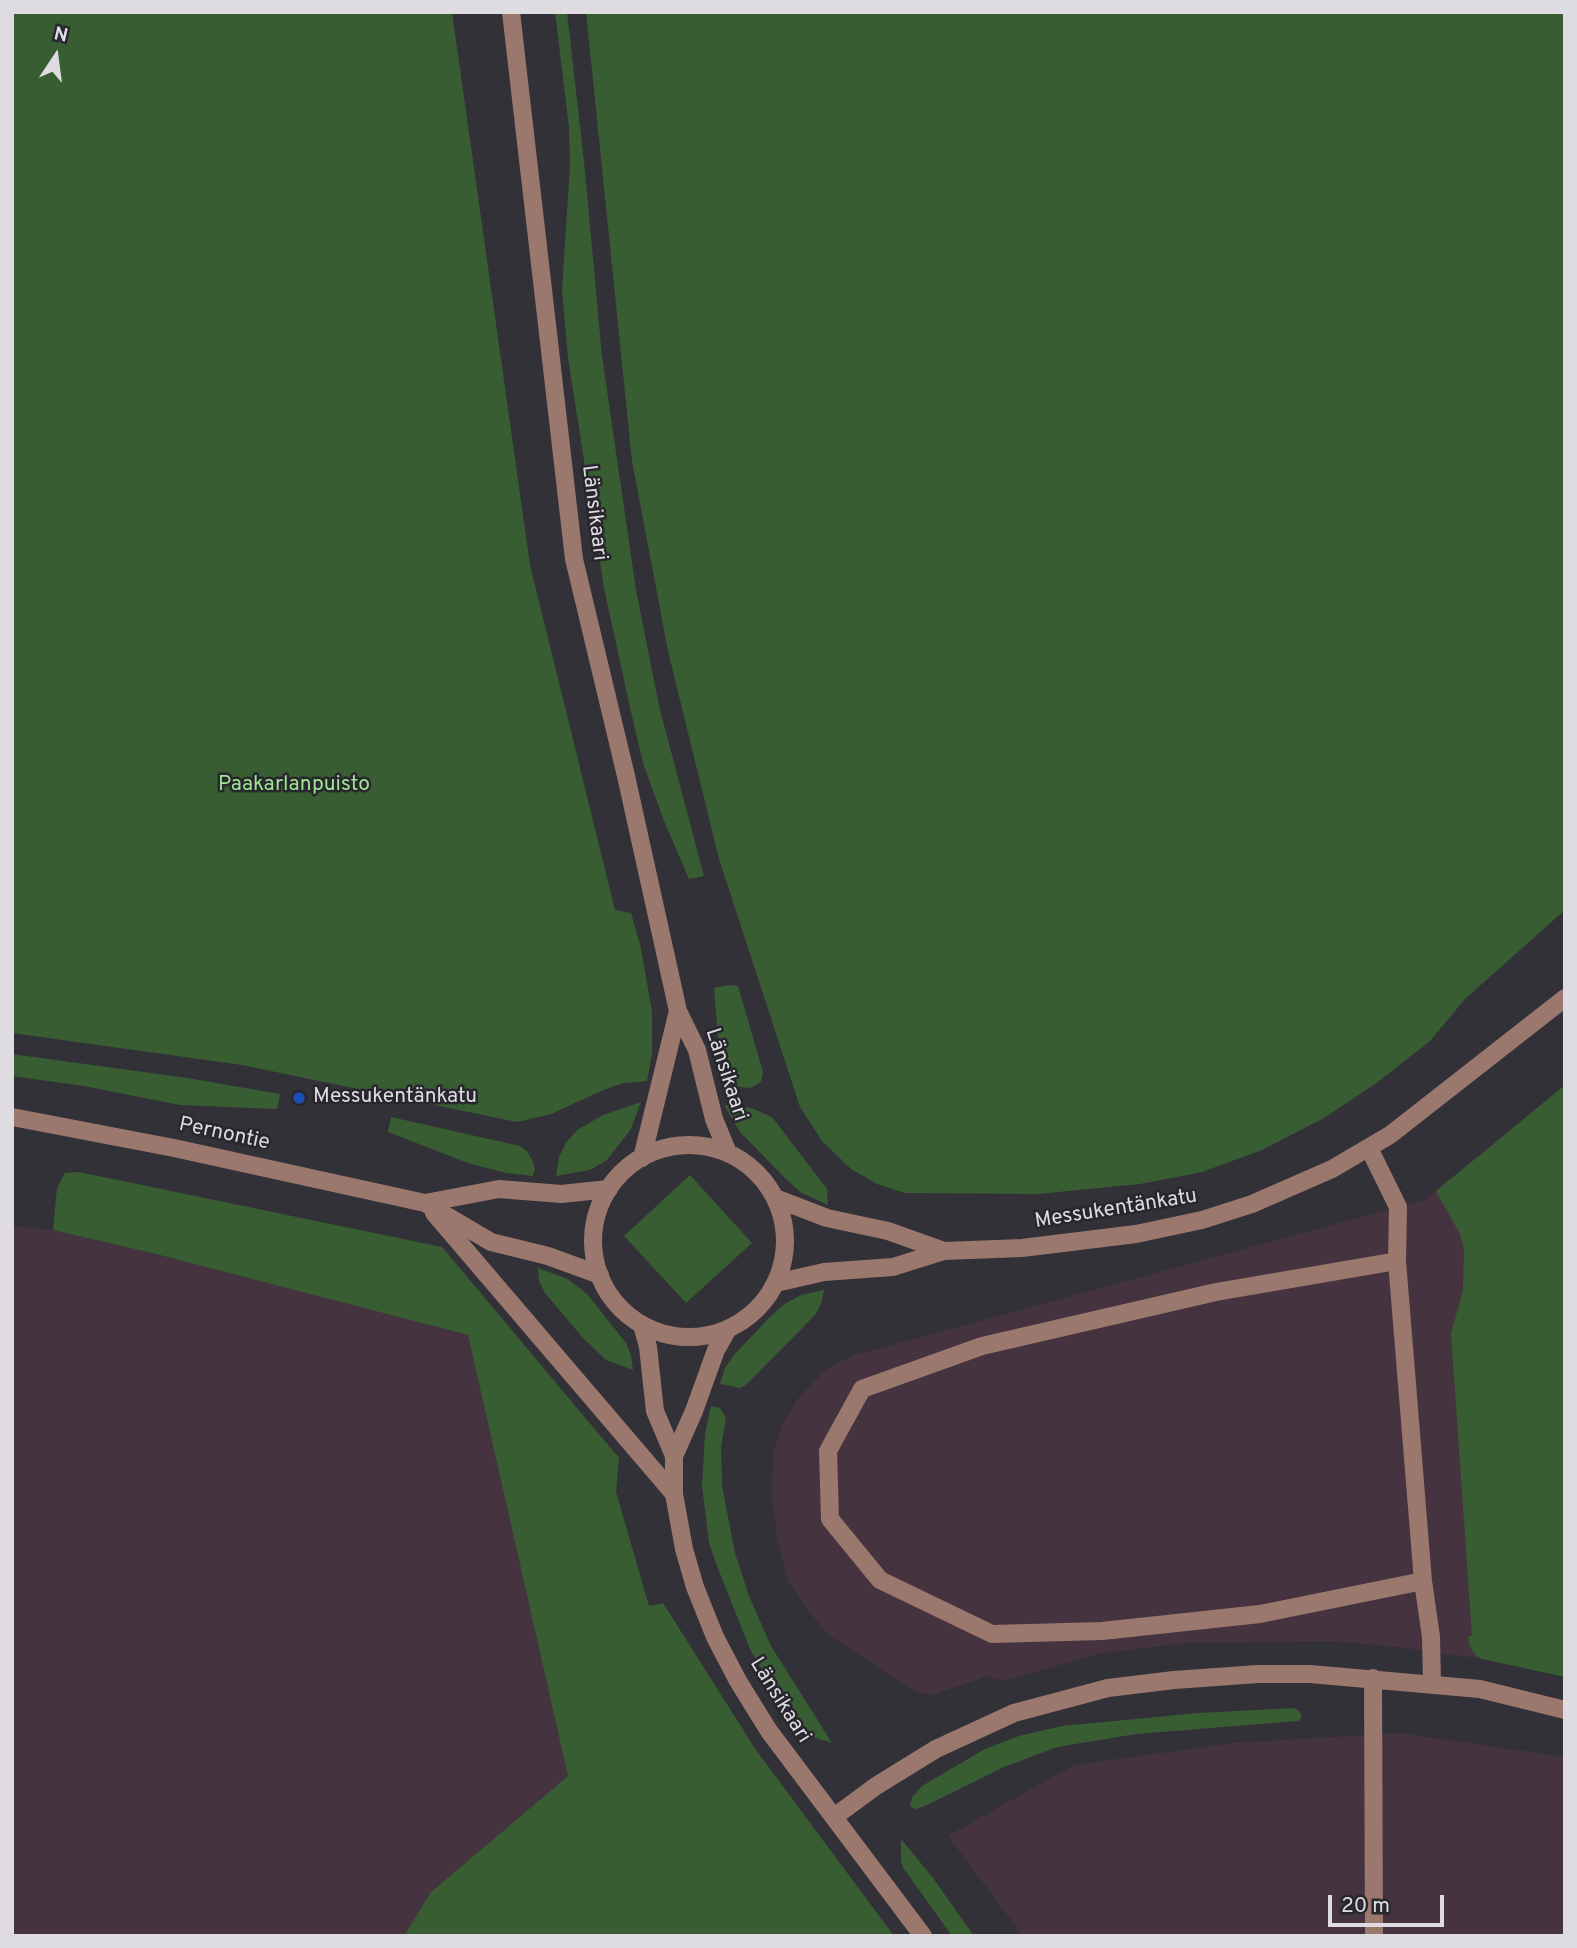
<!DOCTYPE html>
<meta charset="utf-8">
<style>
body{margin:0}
#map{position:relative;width:1577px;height:1948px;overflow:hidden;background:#333138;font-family:Overpass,sans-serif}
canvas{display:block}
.frame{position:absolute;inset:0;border:14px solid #dedce1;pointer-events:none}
.north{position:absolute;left:21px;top:21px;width:70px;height:70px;-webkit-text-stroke:5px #29272e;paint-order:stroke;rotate:13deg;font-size:19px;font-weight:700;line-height:28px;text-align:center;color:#dedce1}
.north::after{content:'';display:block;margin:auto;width:24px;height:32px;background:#dedce1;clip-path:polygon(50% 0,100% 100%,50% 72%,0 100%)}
.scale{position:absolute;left:1328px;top:1895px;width:116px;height:32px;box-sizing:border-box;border:4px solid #dedce1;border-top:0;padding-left:9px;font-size:21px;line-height:24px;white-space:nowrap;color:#dedce1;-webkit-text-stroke:5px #29272e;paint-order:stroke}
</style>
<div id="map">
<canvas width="1577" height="1948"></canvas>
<div class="frame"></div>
<div class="north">N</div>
<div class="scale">20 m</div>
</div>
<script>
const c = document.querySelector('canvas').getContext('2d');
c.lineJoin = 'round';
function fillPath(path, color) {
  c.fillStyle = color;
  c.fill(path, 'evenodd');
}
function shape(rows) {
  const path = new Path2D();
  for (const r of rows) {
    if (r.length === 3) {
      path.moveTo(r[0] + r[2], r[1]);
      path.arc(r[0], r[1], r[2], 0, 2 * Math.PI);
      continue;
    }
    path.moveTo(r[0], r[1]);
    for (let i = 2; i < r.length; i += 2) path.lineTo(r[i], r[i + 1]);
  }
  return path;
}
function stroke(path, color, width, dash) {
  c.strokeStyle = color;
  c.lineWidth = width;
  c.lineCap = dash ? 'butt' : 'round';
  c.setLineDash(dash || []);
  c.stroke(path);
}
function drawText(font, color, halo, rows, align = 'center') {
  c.font = font + ' Overpass,sans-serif';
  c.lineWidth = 5;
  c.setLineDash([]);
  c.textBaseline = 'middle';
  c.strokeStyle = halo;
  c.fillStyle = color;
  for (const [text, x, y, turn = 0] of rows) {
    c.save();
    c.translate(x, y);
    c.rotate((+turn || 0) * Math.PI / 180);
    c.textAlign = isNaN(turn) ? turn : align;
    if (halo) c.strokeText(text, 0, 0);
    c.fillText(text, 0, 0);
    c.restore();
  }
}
fillPath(shape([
 [1436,1191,1539,1332,1564,1457,1482,1659,1407,1648,1332,1641,1186,1643,1102,1653,1003,1681,987,1676,932,1695,917,1692,833,1638,822,1628,788,1582,777,1537,772,1496,773,1453,782,1425,797,1400,824,1371,837,1363,852,1356,1424,1200],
 [12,1226,53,1230,156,1254,468,1335,568,1776,431,1892,404,1936,12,1936],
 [1399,1733,1565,1757,1565,1936,1023,1936,948,1836,1074,1765,1234,1743]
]), '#45343f');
fillPath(shape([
 [12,12,452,12,530,565,615,910,631,913,641,948,652,1012,652,1054,647,1081,624,1083,603,1090,551,1114,517,1122,242,1065,12,1033],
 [555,12,567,12,584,162,602,356,636,590,659,706,704,876,689,879,664,821,643,763,629,703,604,588,568,358,562,291,570,165,569,127],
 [586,12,1565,12,1565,910,1465,999,1430,1041,1378,1082,1324,1118,1262,1150,1202,1172,1140,1184,1038,1194,905,1193,877,1184,851,1169,822,1141,800,1107,719,859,668,651,632,461],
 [729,985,738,986,763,1072,761,1082,751,1088,722,1085,714,988],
 [12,1054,187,1078,280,1094,277,1109,180,1105,84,1086,12,1076],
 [1565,1085,1565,1677,1482,1659,1476,1656,1470,1647,1468,1636,1472,1636,1451,1334,1463,1290,1464,1249,1460,1234,1436,1191],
 [641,1102,631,1129,607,1160,590,1170,556,1176,559,1157,566,1143,577,1130,603,1115],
 [724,1105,751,1108,772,1117,827,1189,828,1205,800,1192,785,1178,740,1132],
 [391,1117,520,1146,527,1151,533,1162,535,1169,533,1176,506,1173,468,1163,388,1132],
 [79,1172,442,1247,619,1458,616,1492,649,1606,663,1603,756,1750,894,1936,404,1936,431,1892,568,1776,468,1335,156,1254,53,1230,57,1188,65,1173],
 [690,1175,752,1243,686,1303,624,1236],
 [538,1268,568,1279,587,1294,626,1343,631,1356,633,1370,606,1360,583,1338,545,1293,539,1281],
 [824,1290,821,1304,816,1314,747,1384,740,1388,720,1384,725,1368,734,1355,770,1317,783,1305,801,1295],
 [711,1406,720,1408,726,1418,721,1447,722,1486,735,1553,749,1596,771,1646,832,1743,813,1737,802,1731,789,1716,750,1649,717,1566,709,1543,702,1486,705,1434],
 [1294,1708,1300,1712,1302,1717,1298,1721,1136,1734,1057,1747,1004,1767,923,1807,915,1809,910,1806,912,1797,922,1786,985,1749,1019,1736,1062,1726,1198,1713],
 [901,1839,933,1878,974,1936,952,1936,904,1869,901,1862]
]), '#385d32');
stroke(shape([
 [511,12,574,559,626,776,678,1011,697,1050,714,1119,728,1153],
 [12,1117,174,1148,425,1203,491,1242,548,1256,600,1275],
 [689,1241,96],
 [1369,1148,1398,1207,1397,1261,1423,1581,1431,1637,1432,1684],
 [642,1158,678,1011],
 [775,1198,827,1218,888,1231,944,1251],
 [425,1203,499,1189,561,1194,609,1189],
 [434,1213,674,1494],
 [1397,1261,1216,1292,982,1346,862,1389,828,1451,830,1519,880,1580,992,1634,1102,1631,1260,1614,1423,1581],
 [776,1283,824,1272,893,1267,944,1251,1022,1248,1136,1234,1202,1220,1252,1204,1332,1169,1390,1135,1565,998],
 [642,1325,648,1347,655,1411,674,1456,674,1494,684,1549,695,1587,715,1637,738,1681,769,1731,923,1936],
 [674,1456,694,1411,716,1350,728,1329],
 [1373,1678,1374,1936],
 [834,1817,876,1786,936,1749,1014,1713,1108,1688,1174,1680,1258,1674,1310,1674,1480,1689,1565,1710]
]), '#9b786e', 18);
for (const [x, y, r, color] of [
 [299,1098,7,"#1a4fb4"]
]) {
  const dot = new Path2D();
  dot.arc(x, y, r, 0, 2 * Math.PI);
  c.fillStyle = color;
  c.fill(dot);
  stroke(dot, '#29272e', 2.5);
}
drawText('21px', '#dedce1', '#29272e', [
 ["Länsikaari",593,513,83],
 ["Länsikaari",725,1075,72],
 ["Pernontie",224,1135,12],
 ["Messukentänkatu",1116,1210,-9],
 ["Länsikaari",779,1701,58]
]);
drawText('21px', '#9de591', '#29272e', [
 ["Paakarlanpuisto",294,786]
]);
drawText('21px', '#dedce1', '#29272e', [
 ["Messukentänkatu",313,1098]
], 'left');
</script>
